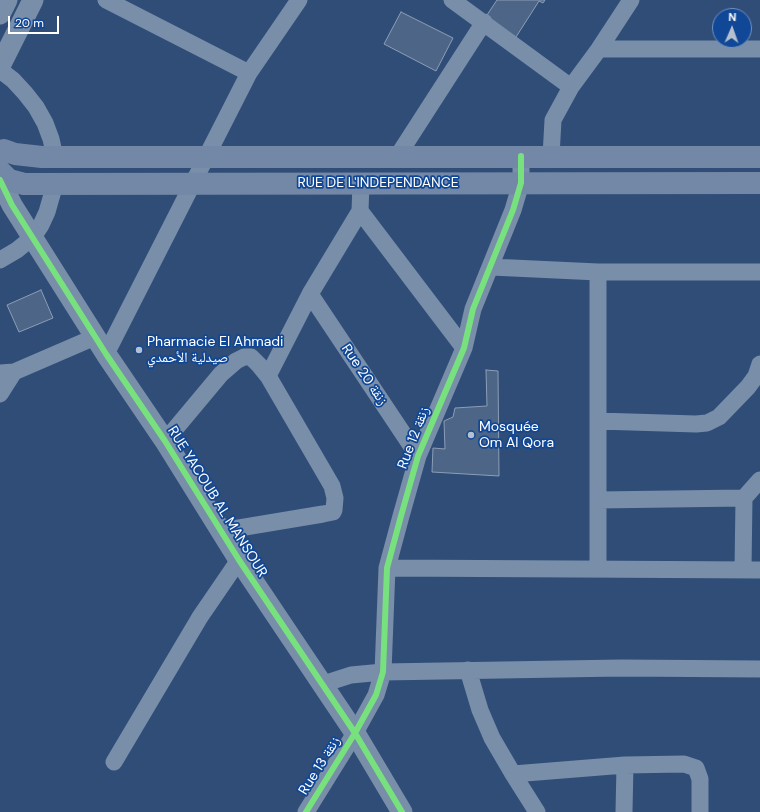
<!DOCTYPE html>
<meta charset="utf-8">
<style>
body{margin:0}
#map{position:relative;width:760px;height:812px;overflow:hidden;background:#2f4d77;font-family:"DM Sans",sans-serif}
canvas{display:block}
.north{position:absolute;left:712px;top:8px;width:40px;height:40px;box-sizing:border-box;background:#104796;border:1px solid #7091c0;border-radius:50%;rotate:2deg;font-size:11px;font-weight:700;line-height:16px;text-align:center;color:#fff}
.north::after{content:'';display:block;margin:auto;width:14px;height:18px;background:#b6c1cf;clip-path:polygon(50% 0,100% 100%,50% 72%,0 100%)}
.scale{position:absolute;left:8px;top:16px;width:51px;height:18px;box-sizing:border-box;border:2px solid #fff;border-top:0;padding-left:5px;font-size:12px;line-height:14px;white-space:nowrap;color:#fff;-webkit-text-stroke:3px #104796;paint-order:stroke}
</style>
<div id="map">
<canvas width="760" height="812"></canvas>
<div class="north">N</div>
<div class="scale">20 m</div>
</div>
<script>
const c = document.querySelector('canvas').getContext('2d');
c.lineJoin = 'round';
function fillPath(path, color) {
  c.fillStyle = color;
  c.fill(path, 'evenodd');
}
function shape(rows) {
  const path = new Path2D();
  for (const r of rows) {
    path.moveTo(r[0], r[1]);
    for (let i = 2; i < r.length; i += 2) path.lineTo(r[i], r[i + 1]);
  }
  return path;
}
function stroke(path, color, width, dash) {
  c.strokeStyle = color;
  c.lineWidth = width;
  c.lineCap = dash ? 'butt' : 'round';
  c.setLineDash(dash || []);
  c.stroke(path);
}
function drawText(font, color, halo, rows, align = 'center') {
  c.font = font + ' "DM Sans","Noto Naskh Arabic",sans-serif';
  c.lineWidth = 3.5;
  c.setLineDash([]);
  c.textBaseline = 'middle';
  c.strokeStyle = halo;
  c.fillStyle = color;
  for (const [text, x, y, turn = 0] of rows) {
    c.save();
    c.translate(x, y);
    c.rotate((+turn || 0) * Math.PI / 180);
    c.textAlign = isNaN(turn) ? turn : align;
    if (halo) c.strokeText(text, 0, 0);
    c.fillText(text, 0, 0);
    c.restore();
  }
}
const building = shape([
 [497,0,545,0,543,3,539,1,516,37,485,18,497,0],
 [401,12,453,38,436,71,384,44,401,12],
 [41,290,53,318,19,332,7,305,41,290],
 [486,370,498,371,499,476,432,472,433,448,445,449,444,421,453,417,455,408,487,406,486,370]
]);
fillPath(building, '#4d6586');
stroke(building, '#8c9eb7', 1);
stroke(shape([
 [106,0,249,73],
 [452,0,571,87],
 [599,49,760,49],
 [0,70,13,80,25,93,36,107,45,123,51,139,55,157],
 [551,156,553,120,571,87,599,49,631,0],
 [397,157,484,22],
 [360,211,464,348],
 [0,260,17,250,33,237,41,225,47,212,55,184],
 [491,267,598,272,760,272],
 [310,294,418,456],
 [106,354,249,73,299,0],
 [0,373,14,372,95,337],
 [268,376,310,294,360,211,361,183],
 [0,394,14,372],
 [598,421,696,424,707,423,719,417,748,387,756,376,760,364],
 [165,441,221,374,236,361,244,357,251,357,259,365,268,376,332,486,335,498,334,510,333,512,323,514,221,531],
 [598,500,744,498],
 [387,568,760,570],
 [598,568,598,272],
 [743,570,744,498,760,480],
 [468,670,480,710,492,738,513,774,537,812],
 [323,684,351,675,383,672,621,668,760,669],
 [114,762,200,617,239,560],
 [513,774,625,765,684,764,696,768,700,779,700,812],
 [306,812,355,733,376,695,383,672,387,568,401,516,418,456,464,348,473,309,513,210,521,183,521,156],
 [624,812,625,765]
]), '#788ea9', 17);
stroke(shape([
 [0,14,7,0],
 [0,66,33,0],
 [0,180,12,205,106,354,165,441,239,560,355,733,402,812]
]), '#788ea9', 21);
stroke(shape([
 [4,150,15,154,42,157,760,157],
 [0,171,9,180,24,184,760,183]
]), '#7388a6', 22);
stroke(shape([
 [0,180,12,205,106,354,165,441,239,560,355,733,402,812],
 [306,812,355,733,376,695,383,672,387,568,401,516,418,456,464,348,473,309,513,210,521,183,521,156]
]), '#77e17e', 6);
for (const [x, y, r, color] of [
 [139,350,4,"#b6c1cf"],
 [471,435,4,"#b6c1cf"]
]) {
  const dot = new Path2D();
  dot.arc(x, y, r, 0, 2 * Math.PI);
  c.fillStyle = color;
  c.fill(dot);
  stroke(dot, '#104796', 1.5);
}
drawText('14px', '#fff', '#104796', [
 ["RUE DE L'INDEPENDANCE",378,183],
 ["Rue 20 زنقة",364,375,56],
 ["Rue 12 زنقة",414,438,-69],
 ["RUE YACOUB AL MANSOUR",217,502,58],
 ["Rue 13 زنقة",320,766,-58]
]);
drawText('14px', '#fff', '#104796', [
 ["Pharmacie El Ahmadi",147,342],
 ["صيدلية الأحمدي",147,358],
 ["Mosquée",479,427],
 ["Om Al Qora",479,443]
], 'left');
</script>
